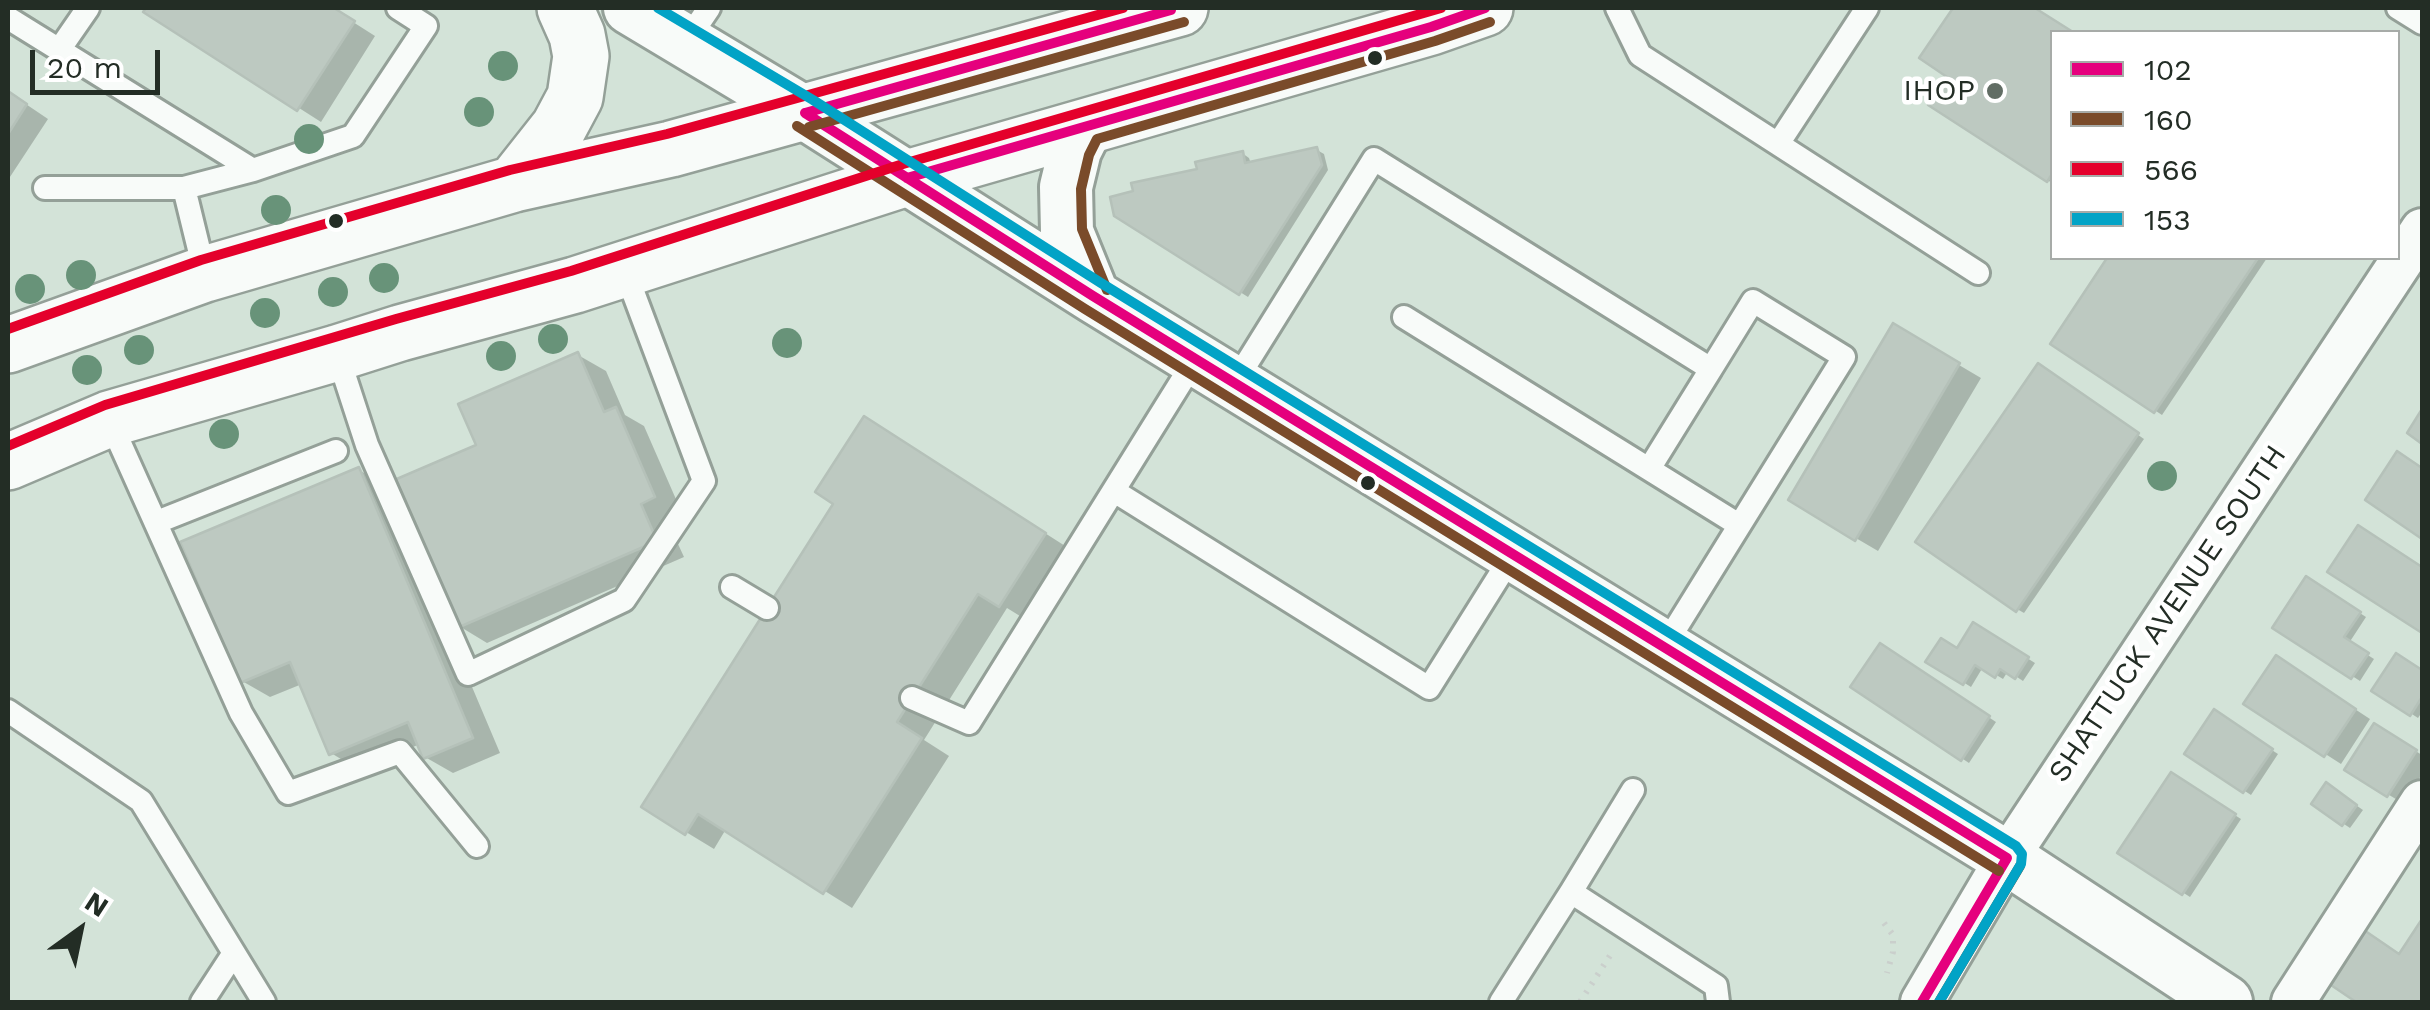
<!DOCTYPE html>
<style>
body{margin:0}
#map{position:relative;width:2430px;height:1010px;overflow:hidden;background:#d3e3d8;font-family:"Work Sans",sans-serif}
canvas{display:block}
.frame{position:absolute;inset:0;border:10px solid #232d25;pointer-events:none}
.legend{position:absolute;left:2050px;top:30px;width:350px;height:230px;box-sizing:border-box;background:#fff;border:2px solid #a7aba8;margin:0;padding:12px 18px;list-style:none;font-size:30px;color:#232d25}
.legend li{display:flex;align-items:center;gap:20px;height:50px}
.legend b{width:50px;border:2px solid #a7aba8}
.north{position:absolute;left:30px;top:880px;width:100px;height:100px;-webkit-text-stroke:8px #fff;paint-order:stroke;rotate:33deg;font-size:28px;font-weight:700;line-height:40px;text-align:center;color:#232d25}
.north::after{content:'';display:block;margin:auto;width:35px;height:45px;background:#232d25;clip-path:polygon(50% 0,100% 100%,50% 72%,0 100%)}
.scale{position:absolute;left:30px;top:50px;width:130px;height:45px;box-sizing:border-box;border:5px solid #232d25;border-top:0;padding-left:12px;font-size:30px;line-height:35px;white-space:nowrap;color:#232d25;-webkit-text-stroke:8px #fff;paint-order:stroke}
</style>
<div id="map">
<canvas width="2430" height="1010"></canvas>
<div class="frame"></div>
<ul class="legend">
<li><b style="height:12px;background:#e5007d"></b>102</li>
<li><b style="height:12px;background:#7a4b2a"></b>160</li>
<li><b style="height:12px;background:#e4002b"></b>566</li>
<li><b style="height:12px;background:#02a3c6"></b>153</li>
</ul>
<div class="north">N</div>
<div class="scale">20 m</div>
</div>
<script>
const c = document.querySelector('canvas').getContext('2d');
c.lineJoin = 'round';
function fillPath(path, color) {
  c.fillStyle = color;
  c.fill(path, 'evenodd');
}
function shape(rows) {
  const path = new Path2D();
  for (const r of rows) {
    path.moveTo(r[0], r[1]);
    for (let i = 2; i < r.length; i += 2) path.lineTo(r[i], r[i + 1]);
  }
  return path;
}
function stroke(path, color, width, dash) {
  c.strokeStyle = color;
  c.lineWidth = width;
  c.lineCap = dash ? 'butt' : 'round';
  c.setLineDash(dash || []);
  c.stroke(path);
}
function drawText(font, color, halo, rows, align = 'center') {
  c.font = font + ' "Work Sans",sans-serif';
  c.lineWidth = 9;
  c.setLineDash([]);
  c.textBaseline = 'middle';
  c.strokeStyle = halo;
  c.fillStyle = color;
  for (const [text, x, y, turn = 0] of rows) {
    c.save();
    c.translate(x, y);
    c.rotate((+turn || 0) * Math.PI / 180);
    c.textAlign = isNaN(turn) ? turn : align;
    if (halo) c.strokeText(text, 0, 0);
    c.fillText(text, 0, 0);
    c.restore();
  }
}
fillPath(shape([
 [149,8,331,8,375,36,321,122,147,11],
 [1956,8,2034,8,2072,32,2052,32,2052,183,1932,104,1950,77,1922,57],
 [8,92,48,119,8,180],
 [1317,150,1324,154,1328,170,1248,297,1116,215,1200,171,1242,153,1249,158,1251,164],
 [2110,258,2267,258,2162,415,2053,343],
 [1893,326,1981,378,1878,551,1791,500],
 [578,355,606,371,625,415,644,426,682,513,667,520,684,557,487,643,459,626,480,446],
 [2046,371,2144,439,2024,613,2017,609],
 [893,436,1073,551,1028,621,1007,608,924,740,949,756,852,908,726,829,714,849,686,832],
 [359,470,387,486,500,753,453,773,425,757,420,744,359,770,331,753,302,684,270,697,242,681],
 [2307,579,2366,617,2349,643,2374,659,2360,681,2276,627],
 [1974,625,2035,663,2023,681,2008,671,2003,679,1983,667,1971,687,1929,661,1958,651],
 [1881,646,1996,722,1969,763,1854,687],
 [2397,657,2422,673,2422,712,2418,718,2375,690],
 [2291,667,2370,719,2341,764,2246,703],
 [2214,713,2278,754,2251,795,2187,754],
 [2375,726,2422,755,2422,774,2404,804,2348,770],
 [2172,775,2241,819,2190,897,2121,853],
 [2334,790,2363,810,2350,828,2314,804],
 [2422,924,2422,1002,2360,1002,2328,980,2362,931,2401,956]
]), '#0003');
const building = shape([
 [146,8,334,8,355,21,297,111,143,12,146,8],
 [1953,8,2035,8,2073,32,2052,32,2052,174,2047,182,1928,105,1947,77,1919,58,1953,8],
 [8,91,27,104,8,134,8,91],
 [1317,147,1322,165,1239,295,1114,216,1110,197,1133,191,1131,183,1197,169,1195,162,1243,151,1245,163,1317,147],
 [2107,258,2258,258,2154,413,2050,344,2107,258],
 [1893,323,1960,363,1855,541,1788,500,1893,323],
 [578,352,604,412,616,407,655,497,641,504,657,541,457,628,392,481,476,445,458,404,578,352],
 [2038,363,2139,433,2016,612,1915,542,2038,363],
 [2422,409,2422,444,2407,433,2422,409],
 [864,416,1046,533,999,607,978,594,897,722,922,738,823,894,698,814,685,835,641,807,833,504,815,492,864,416],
 [2397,451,2422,468,2422,539,2365,500,2397,451],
 [359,467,473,738,423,759,408,722,329,755,290,662,240,683,180,542,359,467],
 [2358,525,2422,567,2422,633,2327,572,2358,525],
 [2306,576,2361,612,2344,637,2369,653,2351,679,2272,628,2306,576],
 [1973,622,2029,657,2015,679,2000,669,1995,678,1975,665,1963,685,1925,662,1941,638,1957,648,1973,622],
 [1880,643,1990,716,1961,761,1850,687,1880,643],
 [2396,653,2422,670,2422,697,2410,716,2371,691,2396,653],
 [2276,655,2356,709,2324,757,2243,704,2276,655],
 [2214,709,2273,749,2243,793,2184,754,2214,709],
 [2374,723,2417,750,2387,797,2344,770,2374,723],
 [2171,772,2236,814,2182,895,2117,853,2171,772],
 [2326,782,2357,805,2342,826,2311,804,2326,782],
 [2422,919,2422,1002,2356,1002,2325,981,2361,928,2399,954,2422,919]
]);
fillPath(building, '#bdc9c1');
stroke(building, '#b5c1b9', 2.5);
const service = shape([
 [1617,8,1640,55,1978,273],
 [2398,8,2422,23],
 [8,18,253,170],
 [686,42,709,8],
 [59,50,88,8],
 [1778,144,1867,8],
 [45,188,184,188],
 [205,274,184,188,253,170,353,136,426,26,398,8],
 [1404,317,1739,525],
 [337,353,367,445,468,674,624,600,704,481,624,268],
 [1235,382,1374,159,1711,369,1753,301,1844,357,1664,647],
 [109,419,241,713,288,793,400,752,477,846],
 [1649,469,1711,369],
 [1114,491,1429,688,1513,554],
 [157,522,336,451],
 [732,587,767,608],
 [912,698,969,723,1196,358],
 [8,711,141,801,264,1002],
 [1571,892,1633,790],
 [202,1002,234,953],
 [1501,1002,1571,892,1716,986,1718,1002]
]);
const minor = shape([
 [1922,1002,2007,858,2422,230],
 [2293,1002,2422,802]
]);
const tertiary = shape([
 [630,8,805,113,1093,296,2007,858,2226,1002],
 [1087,126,1075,150,1066,187,1067,232,1093,296]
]);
const primary = shape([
 [514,184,559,127,575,97,581,56,577,35,565,8],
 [8,345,205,274,514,184,671,149,1180,8],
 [8,462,109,419,337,353,400,333,575,285,907,178,1431,27,1485,8]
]);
stroke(service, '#94a098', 28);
stroke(minor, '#94a098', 48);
stroke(tertiary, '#94a098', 58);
stroke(primary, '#94a098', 60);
stroke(shape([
 [1884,923,1893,935,1893,952,1887,973],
 [1580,1002,1611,954]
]), '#cacfcc', 6, [2.5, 8]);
stroke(service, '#f8fbf9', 22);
stroke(minor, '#f8fbf9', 42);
stroke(tertiary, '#f8fbf9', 52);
stroke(primary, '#f8fbf9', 55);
stroke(shape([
 [805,113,1093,296,2007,858],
 [805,113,1171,10],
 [907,178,1431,27,1485,8],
 [1922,1002,2007,858]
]), '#e5007d', 10);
stroke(shape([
 [797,126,1085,309,1999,871],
 [809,127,1184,22],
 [1107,290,1082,229,1081,189,1089,155,1097,139,1435,41,1490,22],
 [1939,1002,2020,866]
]), '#7a4b2a', 10);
stroke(shape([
 [8,329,201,260,510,170,667,134,1123,8],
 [8,446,105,405,396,319,571,271,903,164,1441,8]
]), '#e4002b', 10);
stroke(shape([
 [658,8,813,100,1101,283,2016,846,2022,854,2021,864,1939,1002]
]), '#02a3c6', 10);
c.fillStyle = '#689379';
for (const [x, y] of [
 [503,66],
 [479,112],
 [309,139],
 [276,210],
 [81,275],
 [384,278],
 [30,289],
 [333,292],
 [265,313],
 [553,339],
 [787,343],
 [139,350],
 [501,356],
 [87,370],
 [224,434],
 [2162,476]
]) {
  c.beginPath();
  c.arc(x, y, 15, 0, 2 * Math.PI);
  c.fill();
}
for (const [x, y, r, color] of [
 [1375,58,9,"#232d25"],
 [1995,91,10,"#616d64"],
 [336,221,9,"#232d25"],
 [1368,483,9,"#232d25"]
]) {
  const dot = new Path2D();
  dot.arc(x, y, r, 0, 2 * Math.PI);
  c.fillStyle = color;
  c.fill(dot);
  stroke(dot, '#fff', 4);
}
drawText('30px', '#232d25', '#fff', [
 ["IHOP",1975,91]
], 'right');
drawText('30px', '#232d25', '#fff', [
 ["SHATTUCK AVENUE SOUTH",2168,614,-56]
]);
</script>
